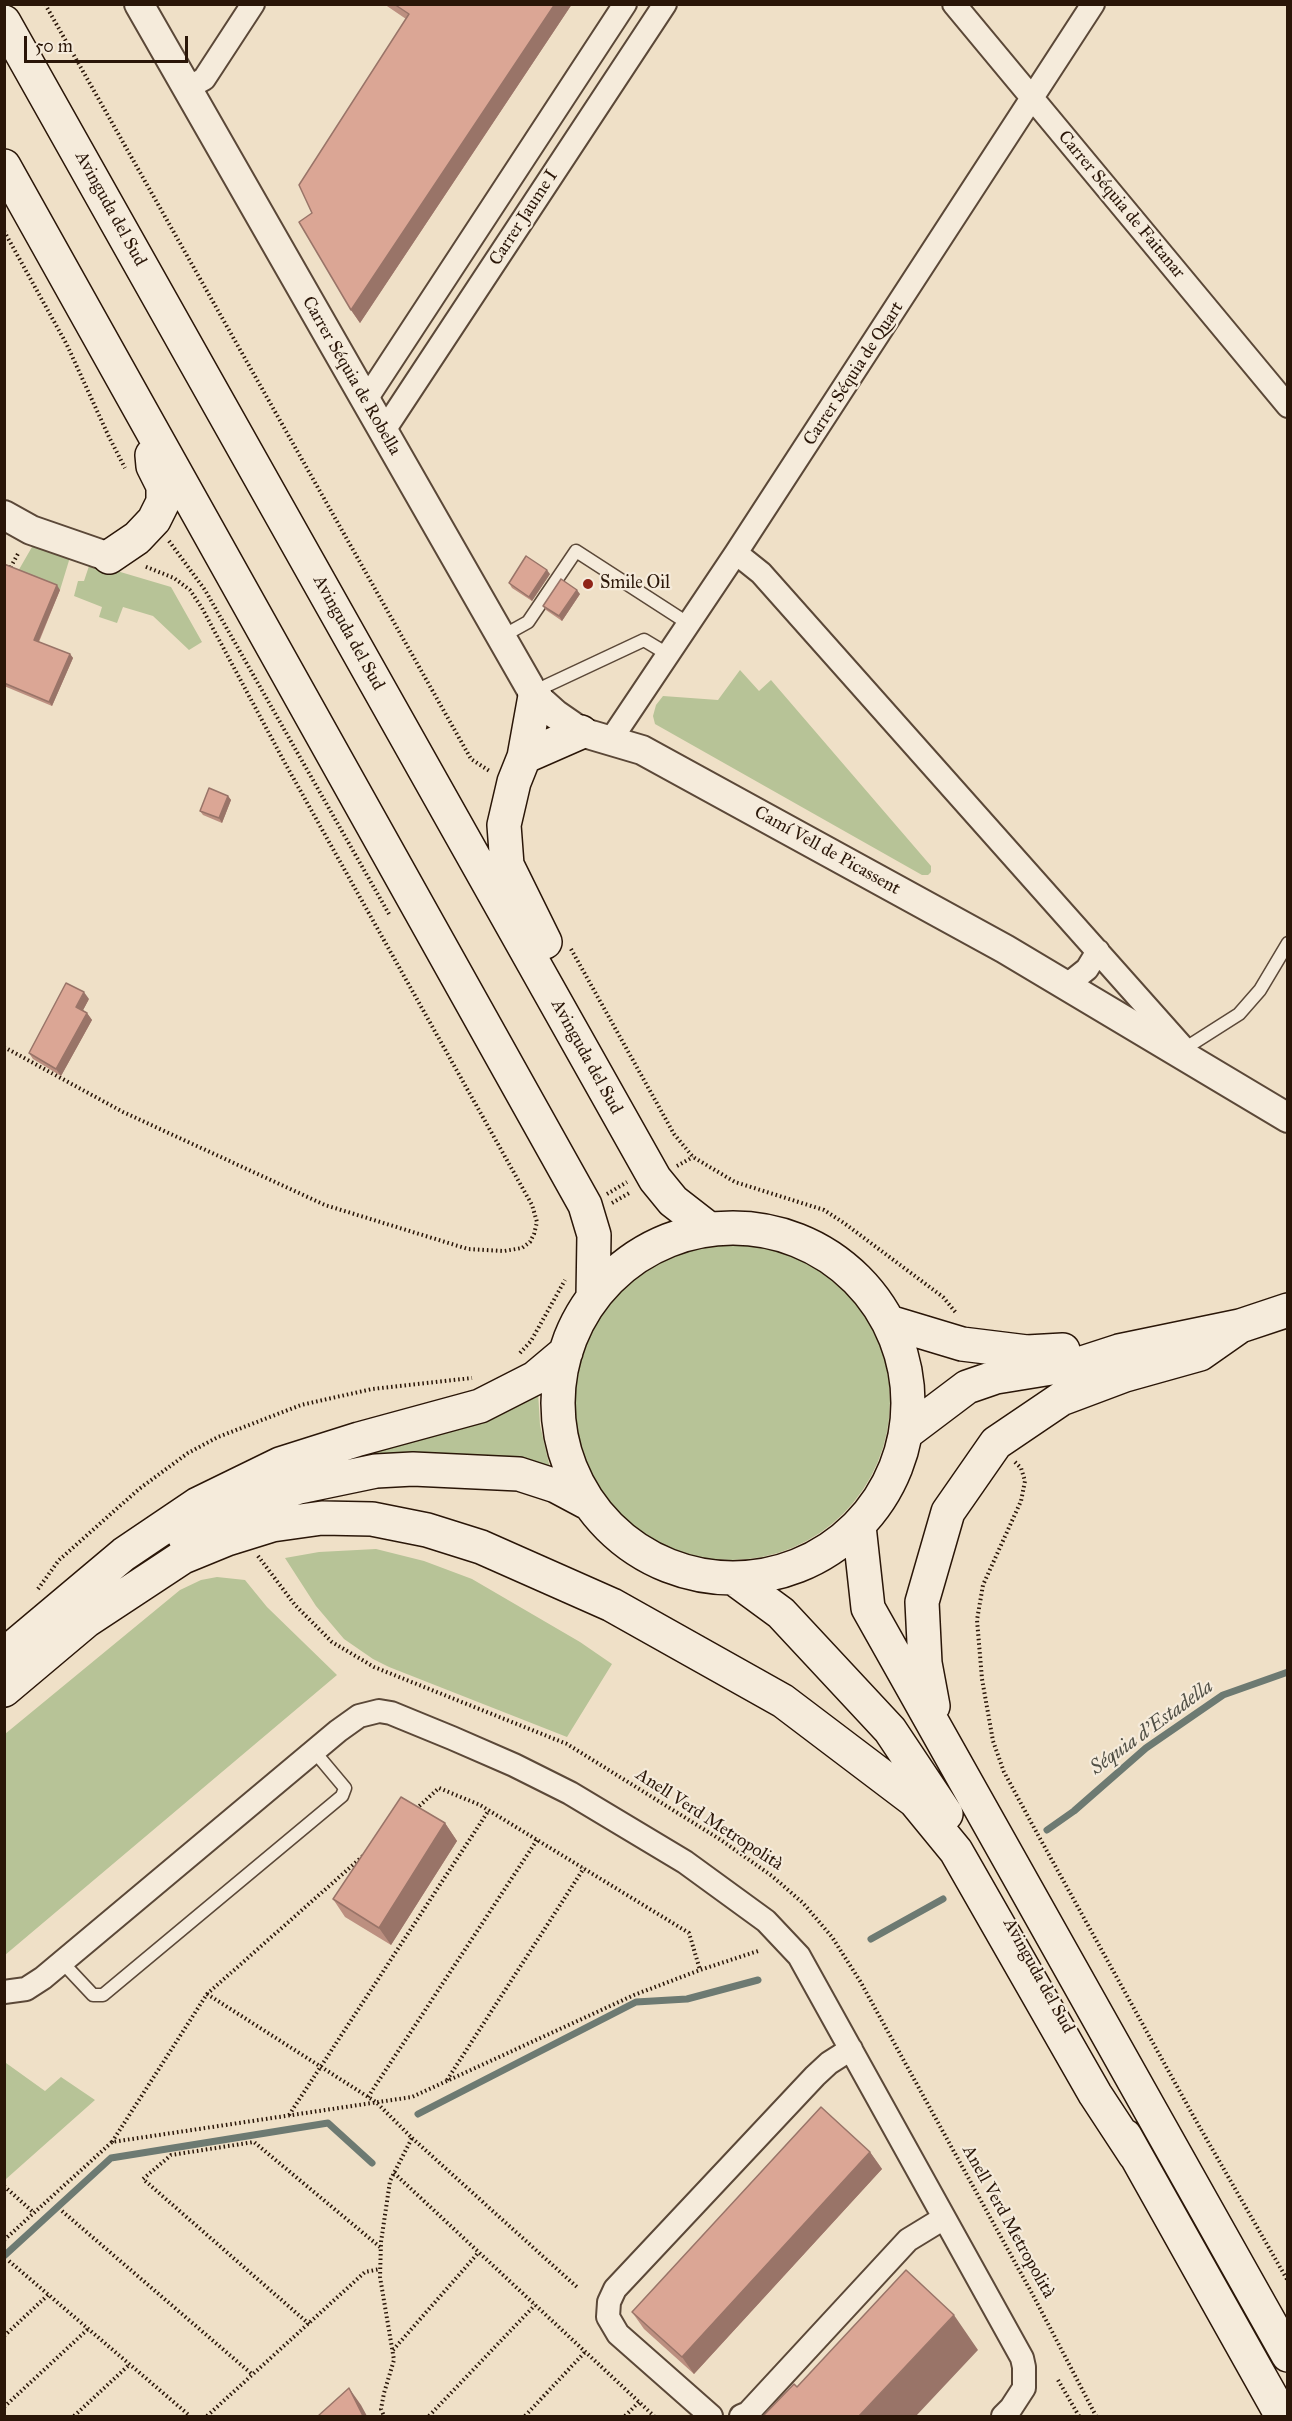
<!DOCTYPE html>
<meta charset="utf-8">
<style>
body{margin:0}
#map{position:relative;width:1292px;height:2421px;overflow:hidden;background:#efe0c7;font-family:"IM FELL Great Primer",serif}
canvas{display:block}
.frame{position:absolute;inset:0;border:6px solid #2a1608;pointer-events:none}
.scale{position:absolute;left:24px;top:36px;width:164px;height:27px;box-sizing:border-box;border:3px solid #2a1608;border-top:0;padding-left:8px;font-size:18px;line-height:21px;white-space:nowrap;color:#2a1608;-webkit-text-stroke:4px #f5ebdb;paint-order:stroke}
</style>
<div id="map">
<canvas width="1292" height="2421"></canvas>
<div class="frame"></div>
<div class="scale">50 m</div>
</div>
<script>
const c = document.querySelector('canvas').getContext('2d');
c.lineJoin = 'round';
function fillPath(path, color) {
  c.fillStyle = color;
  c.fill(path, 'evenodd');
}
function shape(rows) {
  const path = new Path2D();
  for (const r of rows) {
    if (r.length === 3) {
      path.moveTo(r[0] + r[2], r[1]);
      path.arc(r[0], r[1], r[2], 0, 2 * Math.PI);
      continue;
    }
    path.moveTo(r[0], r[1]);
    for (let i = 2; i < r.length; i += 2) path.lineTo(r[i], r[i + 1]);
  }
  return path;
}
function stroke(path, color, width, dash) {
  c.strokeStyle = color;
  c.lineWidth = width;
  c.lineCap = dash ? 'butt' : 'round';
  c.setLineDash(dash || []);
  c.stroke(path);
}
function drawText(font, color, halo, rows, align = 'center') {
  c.font = font + ' "IM FELL Great Primer",serif';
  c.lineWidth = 4.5;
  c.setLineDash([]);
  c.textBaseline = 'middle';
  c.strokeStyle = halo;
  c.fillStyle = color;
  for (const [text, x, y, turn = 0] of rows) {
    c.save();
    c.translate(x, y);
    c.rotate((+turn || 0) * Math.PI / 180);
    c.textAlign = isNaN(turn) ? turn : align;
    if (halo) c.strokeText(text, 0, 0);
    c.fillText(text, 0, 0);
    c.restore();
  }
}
fillPath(shape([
 [36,540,71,554,60,590,17,573],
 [90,563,171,587,202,642,189,650,153,616,123,607,117,623,99,617,102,607,74,596,78,581,84,581],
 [740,670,759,691,771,680,931,866,931,872,928,875,922,875,655,724,653,716,656,705,663,696,718,700],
 [731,1401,159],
 [538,1392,540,1425,550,1468,280,1478],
 [376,1549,424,1561,472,1579,580,1642,612,1664,567,1737,389,1667,373,1659,344,1639,316,1606,285,1558,319,1552],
 [217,1577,245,1580,267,1607,337,1675,5,1955,5,1734,180,1590,201,1580],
 [6,2063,45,2091,61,2077,95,2100,6,2179]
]), '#b7c397');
stroke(shape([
 [1047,1830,1074,1811,1146,1748,1223,1695,1288,1672],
 [871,1939,943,1899],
 [418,2114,636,2002,687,1999,758,1980],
 [4,2256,111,2158,328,2123,372,2163]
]), '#6d7a72', 7);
const service = shape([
 [501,637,528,622,576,551,689,624],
 [533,692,644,640,669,655],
 [1184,1049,1239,1014,1260,990,1288,943],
 [62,1962,93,1995,103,1995,342,1796,345,1788,314,1751]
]);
const minor = shape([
 [954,4,1288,406],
 [186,89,204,79,253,4],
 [365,401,625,4],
 [383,432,665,4],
 [736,553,761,573,1187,1052],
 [610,741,736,553,1093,4],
 [1067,985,1087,969,1098,951],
 [4,1992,26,1989,43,1978,338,1731,359,1716,379,1711,391,1713,452,1738,514,1765,570,1793,685,1862,766,1921,799,1956,1022,2358,1024,2367,1024,2388,1011,2408,1003,2416],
 [711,2416,618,2334,608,2317,609,2302,615,2289,815,2076,829,2063,851,2049],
 [741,2416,748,2413,908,2240,944,2218]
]);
const tertiary = shape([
 [139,4,535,696,555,714,581,732,642,750,1005,949,1288,1118],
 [4,515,31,530,109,557]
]);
const secondary = shape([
 [4,22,655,1179,673,1201,709,1229],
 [4,166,585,1205,594,1235,593,1297],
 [109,557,137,538,154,520,163,502,163,486,153,466,152,455],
 [524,757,535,696],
 [545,942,507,865,504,825,514,782,524,757,581,732],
 [733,1403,175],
 [889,1322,962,1344,1027,1352,1063,1350],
 [906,1433,967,1387,996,1377,1082,1363,1119,1351,1240,1326,1288,1310],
 [859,1526,868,1608,1288,2355],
 [185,1538,223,1516,262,1499,299,1487,376,1471,413,1469,519,1474,556,1486,586,1502],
 [736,1580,781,1613,890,1730,946,1814],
 [86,1621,183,1557,227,1539,272,1525,322,1518,372,1519,427,1530,481,1547,612,1605,783,1701,915,1801,956,1851,1095,2094,1135,2155],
 [4,1655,124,1554,198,1504,280,1464,359,1439,480,1406,535,1378,566,1352],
 [4,1690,86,1621,100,1606],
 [933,1706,925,1663,922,1602,948,1512,996,1443,1061,1399,1125,1375,1200,1354,1240,1326],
 [1125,2136,1282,2416]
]);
stroke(service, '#5b4838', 15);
stroke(minor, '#5b4838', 26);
stroke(tertiary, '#5b4838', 32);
stroke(secondary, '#2a1608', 36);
stroke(shape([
 [45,4,471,759,491,772],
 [4,231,67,345,109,437,125,468],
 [169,541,205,590,389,914],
 [4,579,19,552],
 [571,949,674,1134,693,1157,735,1182,824,1210,844,1223,943,1297,957,1314],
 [4,1047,123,1112,325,1205,468,1249,504,1251,522,1248,530,1242,534,1234,537,1222,532,1205,286,765,202,608,190,590,174,578,144,566],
 [677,1166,693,1157],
 [607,1194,627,1182],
 [612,1203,631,1192],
 [520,1353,531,1341,565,1280],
 [1015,1462,1021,1468,1025,1481,1021,1501,983,1585,977,1620,982,1679,993,1741,1004,1772,1032,1824,1195,2119,1288,2281],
 [258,1556,295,1605,332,1642,374,1667,567,1744,721,1840,772,1876,803,1903,832,1937,860,1981,1034,2297,1096,2416],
 [38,1589,59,1560,139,1489,188,1453,218,1437,301,1405,372,1389,472,1378],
 [416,1809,439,1788,480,1805,689,1933,700,1970],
 [207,1994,376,2102,412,2138,390,2181,381,2242,380,2277,394,2360,384,2393,381,2409,384,2416],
 [447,2080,584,1868],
 [368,2097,537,1840],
 [289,2115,489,1810],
 [412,2138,578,2288],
 [112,2142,207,1994,363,1856],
 [394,2173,654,2416],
 [4,2186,34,2213],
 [62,2211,253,2375],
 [4,2240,112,2142,412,2097,634,1995,700,1970,758,1951],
 [9,2261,190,2416],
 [309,2324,143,2179,171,2155,254,2142,380,2247],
 [4,2336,48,2295],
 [393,2350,479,2252],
 [1058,2380,1079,2416],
 [4,2407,88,2329],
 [74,2416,129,2365],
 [207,2416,365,2272,380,2269],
 [429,2416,535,2305],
 [525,2416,585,2352],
 [625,2416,639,2402]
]), '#2a1608', 4, [1.5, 3]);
stroke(service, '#f5ebdb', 12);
stroke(minor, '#f5ebdb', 22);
stroke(tertiary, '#f5ebdb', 28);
stroke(secondary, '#f5ebdb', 33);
fillPath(shape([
 [384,4,572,4,360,323,351,310,312,213,406,19],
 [4,564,60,590,39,642,70,654,73,658,52,706,4,686],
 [550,574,532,601,512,588,509,583],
 [580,594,562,621,546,610,543,606],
 [228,796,231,800,222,823,203,815,200,811],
 [89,999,83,1010,87,1013,92,1020,61,1076,33,1059,29,1053],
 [445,1823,457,1841,391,1945,345,1917,333,1899],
 [870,2152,882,2169,694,2374,644,2329,632,2312]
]), '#bc8f80');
fillPath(shape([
 [555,4,572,4,360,323,351,310],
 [547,570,550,574,532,601,529,597],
 [57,585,60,590,37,645,34,640],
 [577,590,580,594,562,621,559,616],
 [70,654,73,658,52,706,49,702],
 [228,796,231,800,222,823,219,818],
 [84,992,89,999,81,1014,76,1007],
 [87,1013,92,1020,61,1076,56,1069],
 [445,1823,457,1841,391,1945,379,1928],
 [870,2152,882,2169,694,2374,682,2357],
 [954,2315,978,2350,916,2416,859,2416],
 [349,2388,361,2405,367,2416,363,2416]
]), '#997468');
const building = shape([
 [394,4,555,4,351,310,299,222,312,213,299,185,409,14,394,4],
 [526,556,547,570,529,597,509,583,526,556],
 [4,564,57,585,34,640,70,654,49,702,4,683,4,564],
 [561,579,577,590,559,616,543,606,561,579],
 [209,788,228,796,219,818,200,811,209,788],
 [66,983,84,992,76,1007,87,1013,56,1069,29,1053,66,983],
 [401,1797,445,1823,379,1928,333,1899,401,1797],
 [821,2107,870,2152,682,2357,632,2312,821,2107],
 [906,2270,954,2315,859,2416,763,2416,794,2384,797,2387,906,2270],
 [349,2388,363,2416,318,2416,349,2388]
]);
fillPath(building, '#dba695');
stroke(building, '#997468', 1.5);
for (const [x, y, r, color] of [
 [588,584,6,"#8f2418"]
]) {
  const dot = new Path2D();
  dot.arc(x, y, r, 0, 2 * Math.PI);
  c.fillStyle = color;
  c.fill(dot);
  stroke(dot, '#f5ebdb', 2);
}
drawText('18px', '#2a1608', '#f5ebdb', [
 ["Carrer Séquia de Faitanar",1121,205,50],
 ["Avinguda del Sud",110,209,61],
 ["Carrer Jaume I",524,218,-57],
 ["Carrer Séquia de Quart",854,374,-57],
 ["Carrer Séquia de Robella",351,376,60],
 ["Avinguda del Sud",348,633,61],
 ["Camí Vell de Picassent",827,851,29],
 ["Avinguda del Sud",586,1057,61],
 ["Anell Verd Metropolità",709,1820,33],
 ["Avinguda del Sud",1038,1976,61],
 ["Anell Verd Metropolità",1008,2222,61]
]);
drawText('18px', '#2a1608', '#f5ebdb', [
 ["Smile Oil",600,584]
], 'left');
drawText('italic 20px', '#515046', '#f5ebdb', [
 ["Séquia d'Estadella",1152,1728,-36]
]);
</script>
